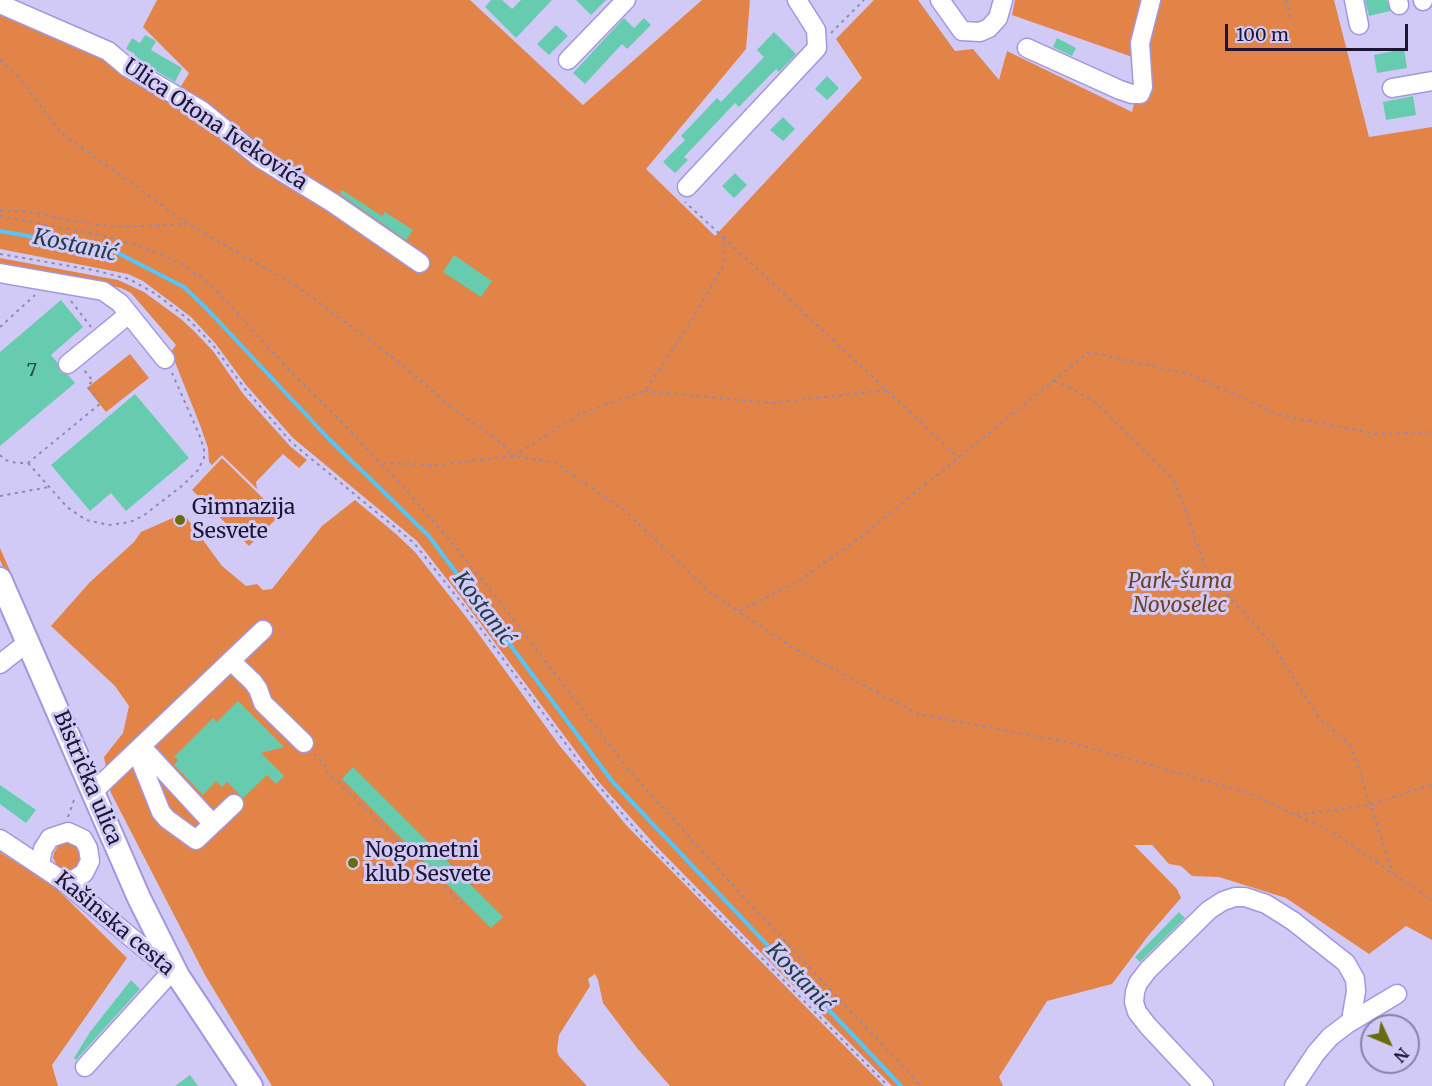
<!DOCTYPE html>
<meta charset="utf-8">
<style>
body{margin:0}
#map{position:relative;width:1432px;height:1086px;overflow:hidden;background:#d1caf7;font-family:Merriweather,serif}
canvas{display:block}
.north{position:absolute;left:1360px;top:1014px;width:60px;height:60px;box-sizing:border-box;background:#d1caf7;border:2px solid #8982a8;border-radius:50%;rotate:134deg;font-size:16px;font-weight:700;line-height:24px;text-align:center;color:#1c1632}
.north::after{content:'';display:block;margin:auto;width:21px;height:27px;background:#686c0e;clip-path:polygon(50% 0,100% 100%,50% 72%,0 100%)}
.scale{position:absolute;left:1225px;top:24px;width:183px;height:27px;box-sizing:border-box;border:3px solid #1c1632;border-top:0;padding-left:8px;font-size:18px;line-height:21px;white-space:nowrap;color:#1c1632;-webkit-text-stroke:4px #d1caf7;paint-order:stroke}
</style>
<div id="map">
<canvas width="1432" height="1086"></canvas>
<div class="north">N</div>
<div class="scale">100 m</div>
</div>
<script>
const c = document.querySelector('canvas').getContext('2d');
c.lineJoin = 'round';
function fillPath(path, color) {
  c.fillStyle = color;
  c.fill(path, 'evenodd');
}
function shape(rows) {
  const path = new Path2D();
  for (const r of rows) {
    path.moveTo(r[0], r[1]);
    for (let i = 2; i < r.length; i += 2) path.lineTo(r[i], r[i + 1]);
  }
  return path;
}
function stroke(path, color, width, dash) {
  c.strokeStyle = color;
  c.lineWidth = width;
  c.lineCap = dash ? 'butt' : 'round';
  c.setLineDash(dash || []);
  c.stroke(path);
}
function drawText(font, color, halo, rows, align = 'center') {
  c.font = font + ' Merriweather,serif';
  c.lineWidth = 6;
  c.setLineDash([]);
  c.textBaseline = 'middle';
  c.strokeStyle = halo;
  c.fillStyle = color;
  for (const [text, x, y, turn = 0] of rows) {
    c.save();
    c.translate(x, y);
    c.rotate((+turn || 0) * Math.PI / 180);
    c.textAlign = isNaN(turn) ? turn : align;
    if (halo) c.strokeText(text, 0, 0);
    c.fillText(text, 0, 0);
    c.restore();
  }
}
fillPath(shape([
 [157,0,470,0,583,105,702,0,750,0,746,49,646,169,715,236,862,78,836,39,874,0,918,0,955,51,973,49,999,80,1007,51,1132,112,1144,61,1012,15,1015,0,1334,0,1369,137,1432,127,1432,940,1406,926,1369,954,1286,898,1219,877,1192,876,1181,866,1169,864,1152,845,1134,845,1177,889,1181,898,1148,936,1112,984,1047,1001,999,1077,1003,1086,892,1086,656,846,598,781,457,592,417,541,293,438,246,385,215,343,191,317,143,281,128,274,0,249,0,13,97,48,171,103,189,73,143,27],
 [0,258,118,280,144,292,181,319,194,331,213,351,244,395,290,446,307,460,299,468,283,454,256,482,257,489,222,455,212,465,209,462,208,448,200,425,171,352,176,345,131,293,121,288,107,285,0,267],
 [130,354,149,378,106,412,87,388],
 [222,458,280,515,249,546,192,490],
 [355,500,396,534,415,552,470,622,559,745,627,826,884,1086,670,1086,637,1048,603,1003,598,980,595,974,588,979,590,986,559,1035,557,1050,559,1056,587,1086,272,1086,205,975,111,793,104,757,123,733,129,706,115,686,51,626,90,582,134,542,141,532,175,517,186,517,222,566,246,586,257,584,263,590,272,589,322,526],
 [0,548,79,728,93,762,90,766,0,560],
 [68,840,82,847,80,866,72,871,67,871,58,867,53,858,54,853,59,844],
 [0,852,45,880,58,890,127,958,52,1065,58,1086,0,1086]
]), '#e28447');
stroke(shape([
 [0,231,116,252,184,287,207,309,328,438,428,535,612,781,901,1086]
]), '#55c6fb', 4);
fillPath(shape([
 [491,0,502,0,512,9,521,0,552,0,516,38,485,7],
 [576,0,606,0,591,15],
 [1365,0,1387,0,1390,11,1369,16],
 [624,18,634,28,644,18,651,25,627,49,622,44,585,84,573,73],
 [556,25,568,36,549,55,537,44],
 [774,32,796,54,779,72,776,69,739,107,735,103,684,157,688,160,675,173,663,162,685,140,681,136,717,98,721,102,764,57,757,50],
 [145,35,156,41,151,50,182,68,175,82,134,58,135,54,126,49,132,38,140,43],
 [1057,38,1076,48,1072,56,1053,47],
 [1404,49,1407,68,1377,73,1374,55],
 [827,76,839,88,827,100,815,89],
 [1413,96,1416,115,1386,120,1383,102],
 [783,117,795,129,783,141,770,130],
 [735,173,747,185,734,198,722,186],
 [342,190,382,216,385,212,413,230,406,240,340,194],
 [454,255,492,281,481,297,443,272],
 [61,300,83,327,51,355,57,362,60,372,68,375,75,383,0,446,0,352],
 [135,394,189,458,126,511,111,493,90,511,51,465],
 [238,701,284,747,261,753,284,776,276,784,267,775,243,798,227,782,222,787,216,781,203,795,174,765,178,760,174,757,213,718,217,722],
 [353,767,503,917,491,928,342,779],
 [0,785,36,810,26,823,0,804],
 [1179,912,1185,918,1140,962,1135,957],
 [131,980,140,989,76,1060,74,1058,90,1032],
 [190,1075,198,1086,175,1086]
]), '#67ccaf');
const minor = shape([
 [940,0,962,31,980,32,989,28,998,18,1003,0],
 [1354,0,1359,25],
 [1398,0,1399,5],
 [1423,0,1423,1],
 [0,4,108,51,127,67,201,110,260,158,333,203,420,263],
 [1027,48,1120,90,1132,94,1140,94,1143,87,1140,43,1151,0],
 [568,60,626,0],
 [1392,88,1432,81],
 [687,187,817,48,816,30,797,0],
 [0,273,103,291,120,303,165,359],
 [68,364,129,314],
 [231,661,253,682,258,689,263,703,304,743],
 [0,664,28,642],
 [142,747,213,824],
 [137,752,161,812,167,819,196,840,234,804],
 [93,792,263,630],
 [0,839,63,881,174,973],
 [40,864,43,849,50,838,68,832,83,839,88,848,90,861,84,873,75,879,63,881],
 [85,1067,172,971],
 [1204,1086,1148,1026,1137,1012,1134,1002,1135,992,1138,983,1148,970,1209,910,1223,901,1235,897,1245,897,1266,904,1293,921,1346,963,1355,979,1356,991,1352,1015,1354,1020],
 [1294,1086,1316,1053,1330,1037,1347,1024,1397,994]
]);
const major = shape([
 [0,579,139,898,178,976,251,1086]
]);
stroke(minor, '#a396df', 21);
stroke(major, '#a396df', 26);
stroke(shape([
 [1286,0,1291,21],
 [831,33,864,0],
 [0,60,23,82,60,132,188,224,298,287,395,359,449,405,503,444,513,456,582,413,645,391,690,323,724,264,723,237,685,202],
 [0,211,23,211,85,223,118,227,188,224],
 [0,216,106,236,150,250,184,265,210,284,289,370,335,415,402,486,454,545,493,593,628,769,749,903,921,1086],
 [723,237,959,458],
 [0,254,93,270,129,279,156,294,188,319,213,345,245,389,292,443,414,543,464,606,583,767,642,837,888,1086],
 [71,301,91,327],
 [0,327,35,295],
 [1054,381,1067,386,1096,403,1174,480,1208,574,1272,644,1319,718,1351,746,1393,873],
 [645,391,772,403,887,390],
 [0,455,5,460,17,463,28,463,101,403,87,386,93,381,84,370],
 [28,463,67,507,86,520,109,525,130,522,143,516,183,485,198,470,204,458,204,449,199,434,172,373],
 [383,463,438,465,513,456,554,462,624,510,707,590,790,646,918,714,1072,743,1246,792,1331,831,1432,900],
 [0,496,49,487],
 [739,611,799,581,858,539,1089,352,1192,375,1280,415,1376,434,1432,432],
 [314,754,324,763,328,775,337,781,465,907],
 [1297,815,1371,805,1432,784],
 [68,817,75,797]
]), '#9089b0', 2, [3, 4.5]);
stroke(minor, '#fff', 18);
stroke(major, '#fff', 22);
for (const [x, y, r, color] of [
 [180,520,6,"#686c0e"],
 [353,863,6,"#686c0e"]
]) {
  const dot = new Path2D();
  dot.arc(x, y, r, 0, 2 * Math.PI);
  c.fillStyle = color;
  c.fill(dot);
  stroke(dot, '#d1caf7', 2);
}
drawText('18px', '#2f4451', null, [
 ["7",32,371]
]);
drawText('21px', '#1c1632', '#d1caf7', [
 ["Ulica Otona Ivekovića",215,125,34],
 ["Bistrička ulica",87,778,67],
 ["Kašinska cesta",114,924,40]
]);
drawText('21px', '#1c1632', '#d1caf7', [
 ["Gimnazija",192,508],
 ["Sesvete",192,532],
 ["Nogometni",365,851],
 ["klub Sesvete",365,875]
], 'left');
drawText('italic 21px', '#704326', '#d1caf7', [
 ["Park-šuma",1180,582],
 ["Novoselec",1180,606]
]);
drawText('italic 22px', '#253d4a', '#d1caf7', [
 ["Kostanić",75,246,12],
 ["Kostanić",483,609,53],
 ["Kostanić",799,978,47]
]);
</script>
